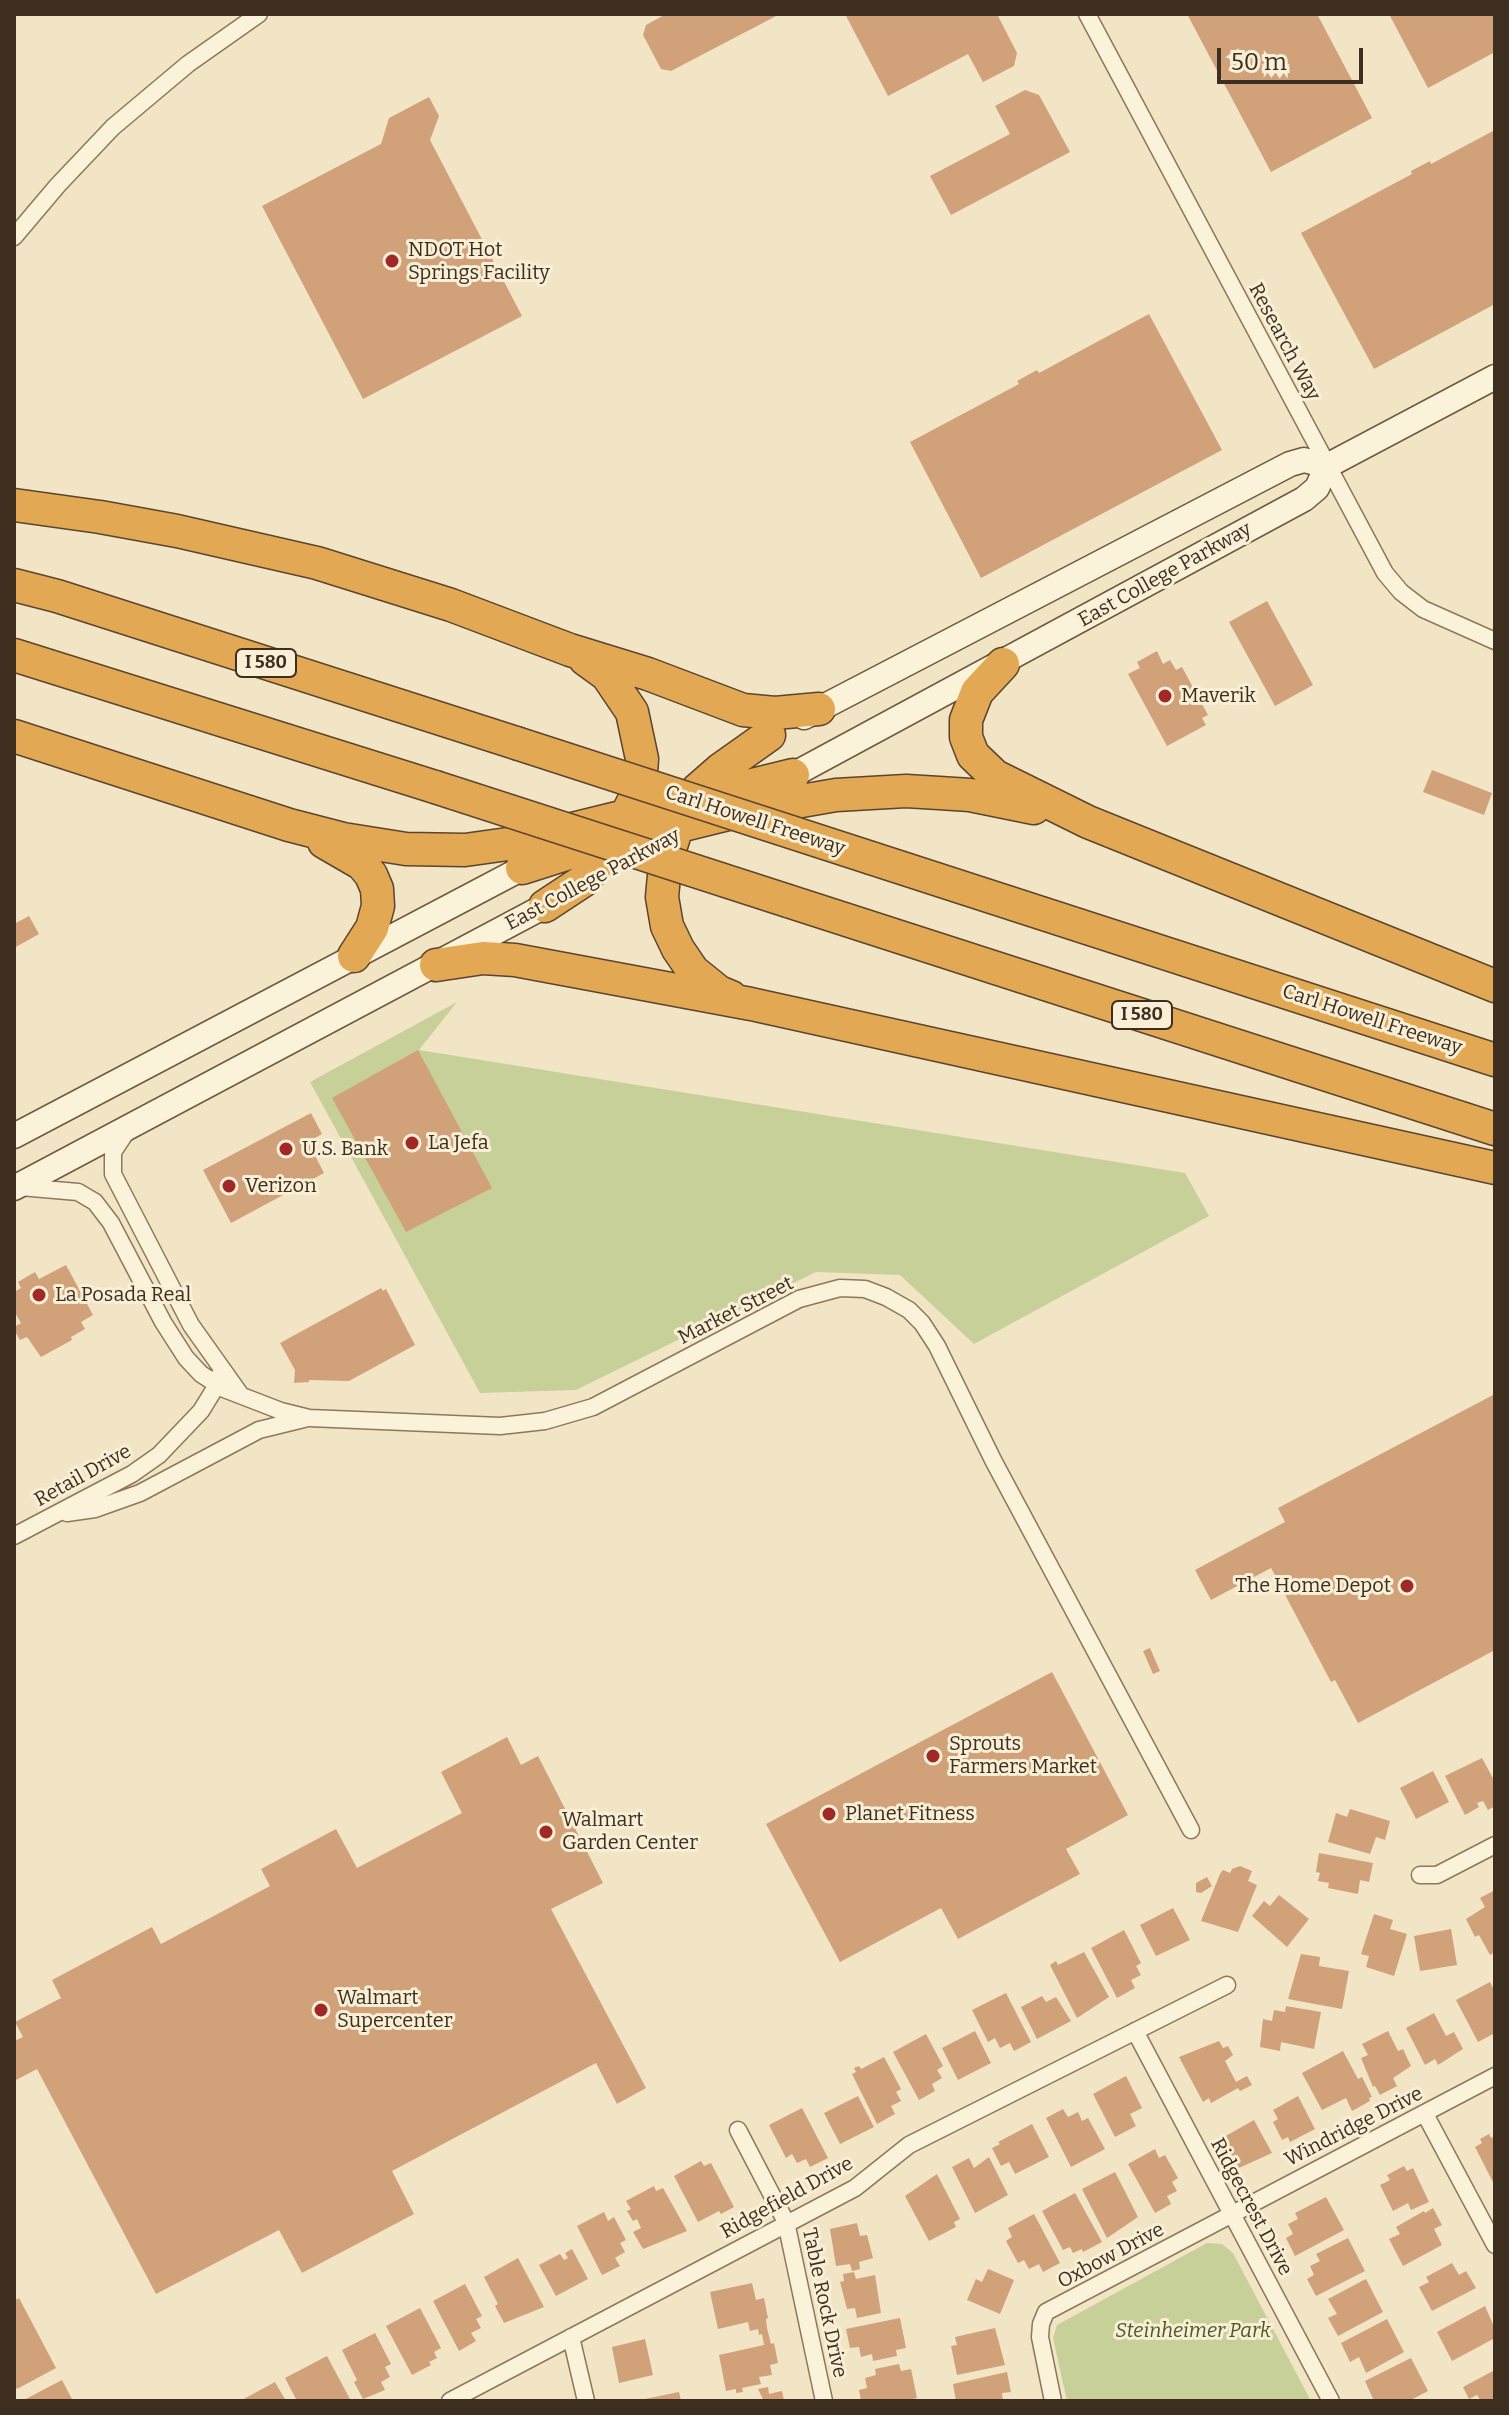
<!DOCTYPE html>
<style>
body{margin:0}
#map{position:relative;width:1509px;height:2415px;overflow:hidden;background:#f1e5c6;font-family:Bitter,serif}
canvas{display:block}
.frame{position:absolute;inset:0;border:16px solid #3d2e1f;pointer-events:none}
.scale{position:absolute;left:1217px;top:48px;width:146px;height:36px;box-sizing:border-box;border:4px solid #3d2e1f;border-top:0;padding-left:10px;font-size:24px;line-height:28px;white-space:nowrap;color:#3d2e1f;-webkit-text-stroke:6px #f8efd6;paint-order:stroke}
</style>
<div id="map">
<canvas width="1509" height="2415"></canvas>
<div class="frame"></div>
<div class="scale">50 m</div>
</div>
<script>
const c = document.querySelector('canvas').getContext('2d');
c.lineJoin = 'round';
function fillPath(path, color) {
  c.fillStyle = color;
  c.fill(path, 'evenodd');
}
function shape(rows) {
  const path = new Path2D();
  for (const r of rows) {
    path.moveTo(r[0], r[1]);
    for (let i = 2; i < r.length; i += 2) path.lineTo(r[i], r[i + 1]);
  }
  return path;
}
function stroke(path, color, width, dash) {
  c.strokeStyle = color;
  c.lineWidth = width;
  c.lineCap = dash ? 'butt' : 'round';
  c.setLineDash(dash || []);
  c.stroke(path);
}
function drawText(font, color, halo, rows, align = 'center') {
  c.font = font + ' Bitter,serif';
  c.lineWidth = 6;
  c.setLineDash([]);
  c.textBaseline = 'middle';
  c.strokeStyle = halo;
  c.fillStyle = color;
  for (const [text, x, y, turn = 0] of rows) {
    c.save();
    c.translate(x, y);
    c.rotate((+turn || 0) * Math.PI / 180);
    c.textAlign = isNaN(turn) ? turn : align;
    if (halo) c.strokeText(text, 0, 0);
    c.fillText(text, 0, 0);
    c.restore();
  }
}
fillPath(shape([
 [457,1002,419,1050,1185,1173,1209,1216,974,1344,900,1275,816,1272,576,1390,480,1393,310,1082],
 [1207,2243,1222,2244,1233,2253,1311,2401,1067,2401,1053,2338,1057,2325]
]), '#c8d099');
fillPath(shape([
 [666,14,780,14,671,71,661,69,643,35,646,25],
 [845,14,997,14,1017,53,1014,66,983,82,968,54,888,96],
 [1187,14,1317,14,1372,118,1271,172],
 [1389,14,1495,14,1495,52,1428,88],
 [1025,90,1039,95,1070,152,951,215,930,176,1010,134,995,106],
 [429,97,439,116,430,140,522,316,363,399,262,206,381,144,389,118],
 [1495,130,1495,304,1374,369,1301,233,1412,174,1411,171,1430,161,1431,164],
 [1149,314,1222,450,981,578,910,442,1019,384,1017,381,1037,370,1039,373],
 [1267,601,1313,685,1275,706,1229,622],
 [1157,651,1163,664,1170,660,1176,670,1182,667,1208,715,1202,718,1206,725,1167,746,1128,674,1140,668,1137,662],
 [1432,770,1492,793,1484,815,1423,792],
 [29,916,39,934,14,948,14,924],
 [418,1050,492,1188,406,1232,332,1098],
 [311,1113,322,1134,308,1142,324,1173,231,1223,203,1170],
 [66,1265,93,1315,81,1322,85,1329,71,1337,72,1340,41,1357,27,1337,20,1340,14,1330,14,1327,21,1323,14,1311,14,1292,21,1288,18,1282,35,1272,39,1279],
 [381,1288,383,1291,386,1289,415,1345,349,1381,309,1380,309,1382,294,1383,295,1370,280,1343],
 [1495,1394,1495,1650,1358,1723,1335,1680,1331,1682,1271,1568,1211,1600,1195,1570,1285,1522,1278,1508],
 [1150,1648,1160,1671,1153,1674,1143,1651],
 [1052,1672,1128,1815,1066,1849,1080,1874,958,1939,941,1908,840,1962,766,1824],
 [507,1737,521,1765,538,1756,603,1883,551,1909,646,2088,617,2104,596,2063,392,2171,414,2214,302,2273,279,2230,156,2294,37,2069,16,2080,14,2077,14,2041,23,2037,15,2022,61,1998,52,1980,152,1927,161,1944,270,1886,261,1869,336,1829,357,1868,462,1813,441,1772],
 [1482,1758,1495,1782,1495,1806,1488,1810,1483,1801,1477,1803,1479,1807,1465,1815,1445,1776],
 [1433,1771,1449,1802,1416,1819,1400,1788],
 [1350,1809,1390,1821,1385,1840,1376,1837,1370,1854,1328,1842,1336,1813,1347,1817],
 [1319,1853,1373,1863,1369,1882,1360,1880,1358,1894,1328,1888,1329,1883,1318,1881,1320,1873,1316,1872],
 [1240,1866,1252,1871,1248,1881,1257,1885,1238,1932,1201,1921,1220,1874,1223,1870,1230,1873,1232,1869],
 [1207,1877,1212,1886,1201,1893,1196,1892,1196,1883],
 [1495,1890,1495,1952,1490,1955,1479,1935,1475,1937,1466,1919,1485,1907,1480,1898],
 [1279,1895,1309,1919,1287,1947,1252,1916,1264,1901,1270,1906],
 [1173,1908,1190,1940,1156,1956,1140,1925],
 [1374,1914,1393,1920,1390,1929,1407,1934,1394,1976,1366,1967,1369,1956,1361,1954],
 [1451,1929,1457,1965,1420,1971,1414,1936],
 [1124,1930,1141,1963,1136,1966,1141,1975,1131,1980,1135,1988,1117,1998,1091,1948],
 [1084,1952,1109,1997,1077,2018,1050,1965,1056,1961,1058,1965],
 [1301,1954,1320,1957,1319,1966,1349,1971,1342,2009,1288,1999],
 [1490,1982,1495,1992,1495,2033,1478,2042,1456,2000],
 [1006,1993,1031,2042,1014,2051,1010,2043,1000,2048,995,2038,988,2042,972,2010],
 [1042,1996,1046,2002,1056,1997,1071,2021,1037,2039,1021,2007],
 [1286,2006,1321,2012,1314,2049,1281,2042,1280,2051,1260,2047,1263,2019,1272,2021,1274,2010,1285,2012],
 [1434,2013,1446,2036,1454,2032,1463,2049,1438,2065,1435,2059,1425,2065,1406,2028],
 [975,2031,991,2063,958,2080,942,2048],
 [1388,2031,1398,2051,1403,2049,1411,2066,1393,2078,1397,2086,1380,2095,1375,2086,1373,2087,1361,2058,1368,2055,1362,2044],
 [926,2034,943,2066,937,2070,942,2078,932,2084,935,2091,919,2100,893,2052],
 [1219,2041,1223,2048,1228,2046,1233,2055,1225,2061,1236,2082,1247,2076,1252,2085,1240,2091,1238,2088,1211,2103,1209,2098,1203,2102,1179,2057],
 [1343,2051,1358,2079,1362,2077,1372,2097,1369,2098,1370,2101,1352,2111,1346,2098,1322,2110,1302,2073],
 [884,2057,901,2089,896,2092,901,2101,891,2106,895,2114,877,2124,852,2074,856,2072,854,2068,859,2066,861,2069],
 [1126,2076,1142,2108,1130,2114,1136,2126,1115,2137,1093,2094],
 [858,2096,874,2127,840,2144,824,2113],
 [1298,2096,1315,2129,1290,2142,1288,2137,1282,2140,1273,2122,1278,2119,1273,2110],
 [802,2108,828,2158,810,2167,806,2159,797,2163,792,2154,786,2158,769,2125],
 [1063,2109,1068,2117,1078,2112,1082,2121,1088,2118,1105,2149,1071,2167,1046,2118],
 [1254,2120,1272,2153,1239,2168,1222,2138],
 [1032,2124,1049,2157,1015,2174,1009,2162,1001,2166,992,2148,1000,2144,998,2142],
 [1489,2134,1491,2138,1495,2136,1495,2186,1475,2147,1482,2143,1480,2139],
 [1155,2149,1159,2158,1165,2155,1178,2178,1172,2182,1177,2191,1167,2196,1171,2204,1155,2213,1128,2164],
 [989,2157,1008,2195,975,2213,952,2167,969,2158,974,2168],
 [701,2161,704,2166,711,2163,734,2207,721,2214,719,2211,698,2222,674,2176],
 [1404,2166,1407,2171,1413,2168,1429,2202,1411,2210,1408,2203,1393,2211,1380,2185,1390,2180,1387,2175],
 [1115,2172,1138,2217,1107,2238,1082,2189],
 [937,2174,960,2219,954,2222,956,2227,929,2241,905,2196],
 [654,2186,656,2191,663,2188,687,2231,643,2249,633,2232,641,2228,637,2219,633,2221,627,2211,631,2209,626,2201],
 [1075,2193,1102,2242,1083,2252,1082,2249,1073,2253,1070,2247,1063,2250,1042,2211],
 [1326,2197,1344,2230,1295,2256,1286,2238,1293,2234,1288,2224,1298,2219,1295,2213],
 [1433,2208,1442,2225,1434,2229,1442,2245,1403,2266,1389,2239,1400,2234,1396,2227,1424,2211,1425,2213],
 [604,2212,608,2221,614,2217,626,2240,620,2243,625,2252,615,2258,620,2266,602,2275,577,2226],
 [1034,2214,1060,2263,1043,2272,1039,2264,1029,2269,1024,2260,1018,2263,1006,2241,1012,2237,1008,2228],
 [857,2223,860,2236,867,2235,873,2258,859,2262,860,2269,852,2271,850,2264,836,2266,830,2229],
 [1348,2238,1365,2271,1316,2296,1307,2279,1314,2275,1310,2266,1320,2261,1316,2254],
 [572,2249,588,2279,556,2296,539,2265,560,2254,564,2260,568,2258,565,2253],
 [518,2258,544,2307,504,2323,495,2306,498,2304,484,2277],
 [1452,2263,1459,2275,1466,2271,1476,2288,1432,2311,1419,2287,1429,2282,1426,2277],
 [988,2269,1014,2280,1000,2314,967,2300,976,2279,982,2282],
 [854,2272,856,2279,875,2275,881,2313,857,2318,855,2308,847,2309,840,2282,844,2281,843,2274],
 [1366,2279,1383,2312,1338,2336,1328,2318,1337,2314,1328,2299],
 [752,2283,756,2300,764,2298,768,2318,766,2319,767,2328,771,2344,774,2343,778,2363,770,2365,772,2375,759,2377,761,2384,742,2388,743,2392,736,2393,736,2389,726,2391,719,2355,764,2345,762,2334,759,2335,758,2329,750,2331,748,2322,718,2329,710,2292],
 [465,2284,482,2316,476,2319,481,2328,471,2333,476,2341,459,2351,433,2301],
 [19,2298,56,2368,17,2389,14,2384,14,2301],
 [1485,2306,1495,2329,1495,2338,1452,2361,1437,2332],
 [420,2308,441,2348,434,2352,437,2358,429,2362,431,2365,412,2375,386,2326],
 [900,2318,906,2348,896,2350,897,2356,873,2361,872,2354,861,2357,859,2347,850,2348,846,2329],
 [1387,2319,1404,2352,1366,2373,1359,2357,1350,2362,1341,2343],
 [995,2328,1005,2365,957,2375,951,2346,957,2345,955,2337],
 [375,2333,391,2364,385,2367,390,2377,381,2382,385,2390,363,2399,354,2382,357,2380,342,2350],
 [645,2339,653,2375,619,2383,612,2347],
 [327,2356,351,2401,297,2401,285,2378],
 [1411,2358,1428,2391,1409,2401,1374,2401,1365,2381],
 [899,2364,901,2371,911,2369,917,2398,904,2401,861,2401,859,2390,867,2388,865,2378,876,2375,875,2369],
 [1495,2370,1495,2401,1481,2401,1477,2395,1469,2399,1463,2387],
 [1007,2372,1011,2392,1002,2393,1003,2401,956,2401,953,2384],
 [62,2380,73,2401,22,2401],
 [275,2382,286,2401,240,2401],
 [768,2387,769,2394,782,2391,784,2401,764,2401,758,2389],
 [679,2392,681,2401,640,2401,640,2400]
]), '#d1a17a');
const minor = shape([
 [1087,14,1385,573,1401,592,1423,609,1495,641],
 [14,237,58,185,113,127,188,64,259,14],
 [127,1131,113,1152,113,1174,191,1325,240,1394],
 [20,1187,78,1192,95,1202,111,1223,163,1322,186,1358,201,1374,224,1389,281,1411,309,1418,500,1426,545,1421,593,1407,799,1299,840,1288,865,1289,886,1297,909,1310,922,1323,937,1346,993,1460,1191,1830],
 [67,1513,95,1509,140,1493,259,1430,304,1419],
 [14,1536,132,1474,159,1455,201,1411,217,1385,219,1376],
 [1420,1875,1437,1875,1495,1845],
 [1135,2031,1331,2401],
 [1425,2114,1495,2245],
 [738,2130,786,2222,824,2401],
 [571,2337,586,2401],
 [450,2401,855,2188,909,2145,1227,1985],
 [1053,2401,1040,2337,1041,2324,1046,2312,1495,2076]
]);
const secondary = shape([
 [804,717,1290,464,1304,460,1327,466],
 [778,783,1304,499,1317,488,1327,466,1495,377],
 [14,1136,536,861],
 [14,1188,558,899]
]);
const motorway = shape([
 [14,505,100,517,177,531,317,563,451,605,570,650,648,674,743,710,775,713,819,709],
 [14,585,57,596,516,743],
 [14,655,435,787],
 [1003,664,977,692,966,720,966,737,973,755,995,776,1088,822,1495,986],
 [14,736,289,825,343,839,406,849,465,850,515,843,793,775],
 [324,842,362,864,371,875,377,889,378,906,372,928,354,956],
 [871,858,1495,1060],
 [522,868,566,854,732,813,836,795,906,791,939,793,970,795,1034,808],
 [788,901,1495,1129],
 [545,906,583,881,606,856,640,788,642,759,632,712,607,675,585,659],
 [436,965,483,958,515,960,751,1004,1495,1168],
 [731,997,719,992,693,971,678,949,667,926,662,897,665,865,679,821,697,790,721,769,769,735]
]);
stroke(minor, '#8e775a', 19);
stroke(secondary, '#6f583d', 27);
stroke(motorway, '#5b452e', 35);
stroke(minor, '#fbf2da', 16);
stroke(secondary, '#fbf2da', 24);
stroke(motorway, '#e3a853', 32);
const motorwayBridge = shape([
 [516,743,871,858],
 [435,787,788,901]
]);
stroke(motorwayBridge, '#5b452e', 35, []);
stroke(motorwayBridge, '#e3a853', 32);
for (const [x, y, r, color] of [
 [392,261,8,"#a02927"],
 [1165,696,8,"#a02927"],
 [412,1143,8,"#a02927"],
 [286,1149,8,"#a02927"],
 [229,1186,8,"#a02927"],
 [39,1295,8,"#a02927"],
 [1407,1586,8,"#a02927"],
 [933,1756,8,"#a02927"],
 [829,1814,8,"#a02927"],
 [546,1832,8,"#a02927"],
 [321,2010,8,"#a02927"]
]) {
  const dot = new Path2D();
  dot.arc(x, y, r, 0, 2 * Math.PI);
  c.fillStyle = color;
  c.fill(dot);
  stroke(dot, '#f8efd6', 3);
}
for (const [x, y, w] of [
 [266,663,60],
 [1142,1015,60]
]) {
  const box = new Path2D();
  box.roundRect(x - w / 2, y - 14, w, 28, 6);
  c.fillStyle = '#f8efd6';
  c.fill(box);
  stroke(box, '#3d2e1f', 2);
}
drawText('bold 18px', '#3d2e1f', null, [
 ["I 580",266,663],
 ["I 580",1142,1015]
]);
drawText('20px', '#3d2e1f', '#f8efd6', [
 ["NDOT Hot",408,250],
 ["Springs Facility",408,273],
 ["Maverik",1181,696],
 ["La Jefa",428,1143],
 ["U.S. Bank",302,1149],
 ["Verizon",245,1186],
 ["La Posada Real",55,1295],
 ["The Home Depot",1391,1586,"right"],
 ["Sprouts",949,1744],
 ["Farmers Market",949,1767],
 ["Planet Fitness",845,1814],
 ["Walmart",562,1820],
 ["Garden Center",562,1843],
 ["Walmart",337,1998],
 ["Supercenter",337,2021]
], 'left');
drawText('20px', '#3d2e1f', '#f8efd6', [
 ["Research Way",1284,342,62],
 ["East College Parkway",1165,575,-29],
 ["Carl Howell Freeway",755,821,18],
 ["East College Parkway",593,880,-28],
 ["Carl Howell Freeway",1372,1020,18],
 ["Market Street",736,1311,-27],
 ["Retail Drive",83,1476,-29],
 ["Windridge Drive",1354,2127,-27],
 ["Ridgefield Drive",787,2198,-29],
 ["Ridgecrest Drive",1251,2207,62],
 ["Oxbow Drive",1111,2256,-28],
 ["Table Rock Drive",824,2303,78]
]);
drawText('italic 20px', '#4b5a24', '#f8efd6', [
 ["Steinheimer Park",1193,2331]
]);
</script>
